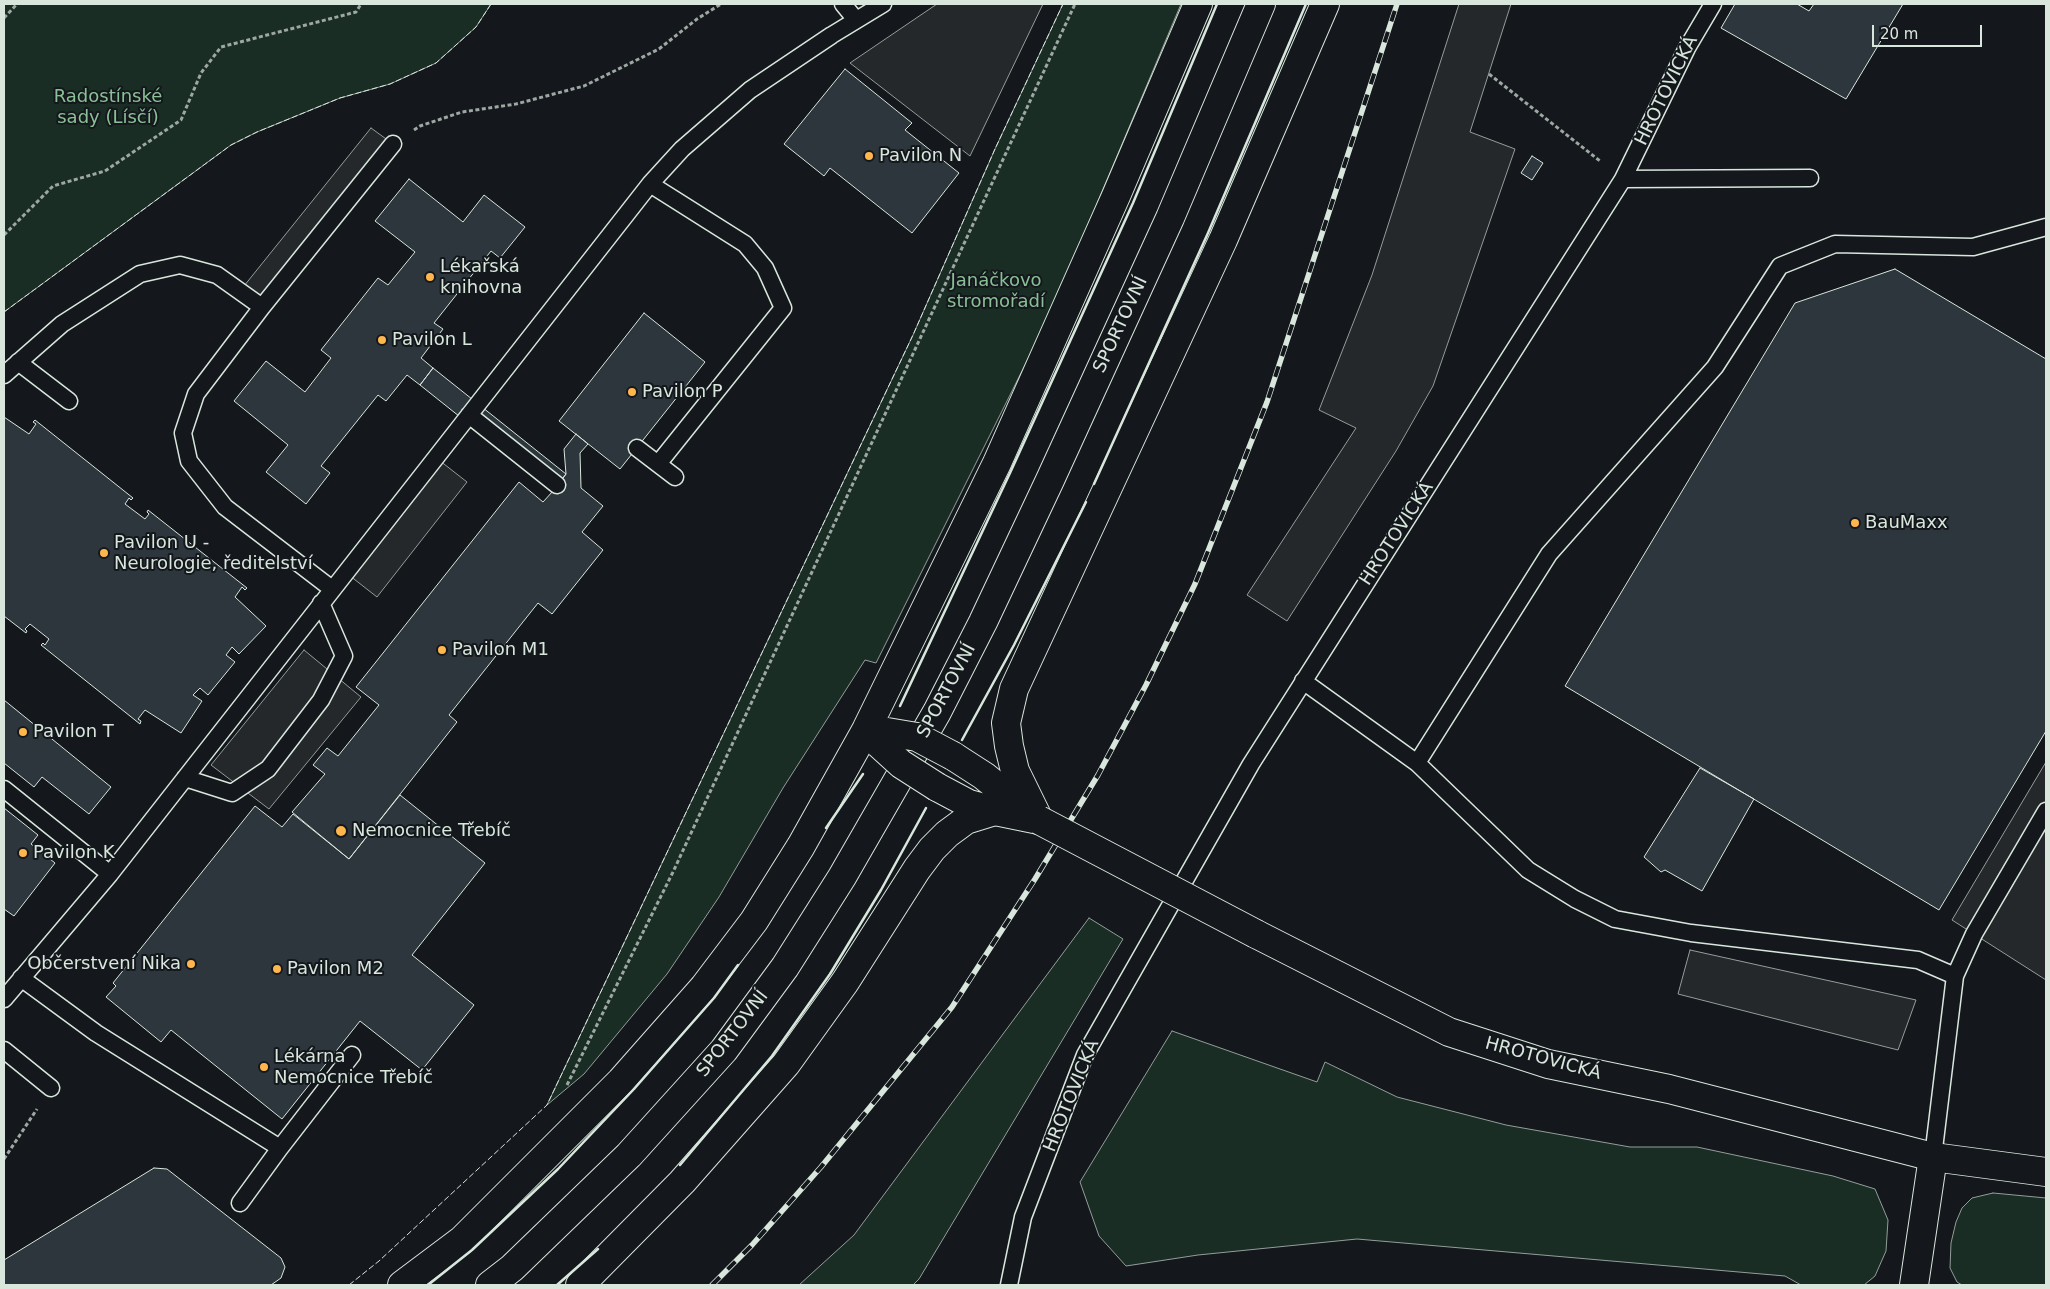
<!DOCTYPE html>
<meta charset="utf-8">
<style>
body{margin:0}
#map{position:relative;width:2050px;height:1289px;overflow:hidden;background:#14181c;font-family:"DejaVu Sans",sans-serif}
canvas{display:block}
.frame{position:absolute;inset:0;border:5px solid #d8e6dc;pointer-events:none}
.scale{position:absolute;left:1872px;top:25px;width:110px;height:22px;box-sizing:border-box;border:2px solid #d8e6dc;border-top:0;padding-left:6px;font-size:15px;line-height:18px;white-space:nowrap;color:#d8e6dc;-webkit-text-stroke:4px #14181c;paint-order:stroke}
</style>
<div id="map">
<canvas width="2050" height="1289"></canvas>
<div class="frame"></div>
<div class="scale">20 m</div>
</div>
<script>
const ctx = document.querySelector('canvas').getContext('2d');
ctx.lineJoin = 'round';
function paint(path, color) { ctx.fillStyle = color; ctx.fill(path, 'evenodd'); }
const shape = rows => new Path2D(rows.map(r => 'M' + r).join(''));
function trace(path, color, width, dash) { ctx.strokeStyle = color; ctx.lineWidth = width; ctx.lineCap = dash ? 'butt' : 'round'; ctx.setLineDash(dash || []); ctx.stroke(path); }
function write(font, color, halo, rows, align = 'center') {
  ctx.font = font + ' "DejaVu Sans",sans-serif'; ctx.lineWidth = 4; ctx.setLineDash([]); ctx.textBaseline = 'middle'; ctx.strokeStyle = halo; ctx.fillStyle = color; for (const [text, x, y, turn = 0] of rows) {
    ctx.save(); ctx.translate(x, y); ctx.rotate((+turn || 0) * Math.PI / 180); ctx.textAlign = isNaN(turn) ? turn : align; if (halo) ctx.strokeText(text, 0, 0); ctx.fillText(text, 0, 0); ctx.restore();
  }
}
const green = shape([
 [4,4,491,4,476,27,436,63,390,84,340,98,257,132,231,145,4,312,4,4],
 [1063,4,1181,4,1050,315,876,663,865,660,783,788,719,897,667,974,584,1074,547,1105,913,335,995,149,1063,4],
 [1089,918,1123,939,919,1279,913,1285,799,1285,854,1235,1089,918],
 [1172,1031,1317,1082,1325,1062,1397,1097,1506,1125,1630,1147,1697,1147,1833,1176,1875,1189,1888,1220,1886,1251,1875,1276,1864,1285,1801,1285,1785,1276,1357,1239,1198,1255,1126,1266,1099,1236,1080,1182,1172,1031],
 [1993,1193,2046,1198,2046,1285,1962,1285,1957,1282,1950,1268,1951,1243,1956,1222,1962,1208,1972,1198,1993,1193]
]);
paint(green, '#1a2d24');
trace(green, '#939e99', 1);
const parking = shape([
 [937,4,1043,4,970,156,850,63,937,4],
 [1459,4,1511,4,1470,132,1515,149,1433,386,1396,451,1287,621,1247,595,1356,428,1319,410,1372,275,1459,4],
 [371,128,393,144,262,307,240,291,371,128],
 [435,457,467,482,377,597,345,572,435,457],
 [304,650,361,697,269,809,211,765,304,650],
 [2046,762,2046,980,1952,920,2046,762],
 [1690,950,1916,1000,1898,1050,1678,994,1690,950]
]);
paint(parking, '#24282b');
trace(parking, '#939e99', 1);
const building = shape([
 [1735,4,1797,4,1809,11,1814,4,1903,4,1846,99,1721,28,1735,4],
 [845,69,912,123,905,130,959,173,912,233,830,168,824,176,784,144,845,69],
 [1532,156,1543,163,1532,180,1521,173,1532,156],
 [409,179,463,222,484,195,525,227,500,258,491,251,434,323,443,329,421,358,433,368,420,385,407,375,386,401,378,395,321,466,330,473,306,504,266,472,288,445,234,401,266,361,305,392,331,358,321,350,378,278,388,285,415,252,375,221,409,179],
 [1895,269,2046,359,2046,731,1939,910,1565,686,1795,303,1895,269],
 [644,313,705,362,620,469,559,421,644,313],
 [433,368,566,474,553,491,420,385,433,368],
 [4,417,29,434,36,424,33,422,35,420,133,498,131,500,129,498,125,504,145,519,149,514,147,512,148,510,247,588,245,590,242,587,235,597,266,626,239,654,232,647,226,655,235,662,208,695,200,688,193,695,202,701,181,733,145,710,138,719,141,721,140,724,41,645,43,643,45,645,49,639,30,624,25,629,27,631,26,633,4,616,4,417],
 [576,434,588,444,580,453,581,488,603,506,582,532,603,550,552,614,538,603,449,715,457,722,349,859,292,812,325,774,313,765,327,748,338,756,379,705,356,687,519,482,543,502,553,491,566,474,564,449,576,434],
 [4,700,111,787,89,814,42,777,34,787,4,763,4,700],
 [1700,768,1754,799,1702,891,1665,870,1661,872,1644,857,1700,768],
 [400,795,485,863,412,955,474,1005,422,1070,360,1021,282,1119,171,1030,161,1042,106,997,116,986,113,983,255,806,282,827,293,814,349,859,400,795],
 [4,808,38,835,31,844,55,863,14,916,4,909,4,808],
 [154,1168,167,1169,281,1258,285,1267,281,1278,271,1285,4,1285,4,1260,154,1168]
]);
paint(building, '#2c363c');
trace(building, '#d8e6dc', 1);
const service = shape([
 [843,4,856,20],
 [1623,179,1687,48,1713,4],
 [650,184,682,149,750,90,832,35,883,4],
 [262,307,393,144],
 [18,362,69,401],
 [4,375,62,324,140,274,180,265,217,275,262,307,196,394,183,433,189,461,225,507,332,589],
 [469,415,557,485],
 [637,448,675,477],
 [1303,681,1417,763],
 [185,778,232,793,268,769,321,700,344,656,321,603],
 [4,789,110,874],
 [1955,976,1918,960,1691,933,1615,919,1575,899,1528,870,1417,763,1549,554,1715,367,1780,266,1835,244,1973,247,2046,227],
 [21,978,96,1033,280,1148,352,1055],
 [4,999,110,874,650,184,745,244,765,268,783,308,658,464],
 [4,1050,51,1088],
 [1933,1157,1955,976,1974,934,2046,811],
 [240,1203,280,1148],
 [1009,1285,1023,1217,1085,1055,1251,764,1623,179,1810,178]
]);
const minor = shape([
 [1914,1285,1933,1157]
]);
const secondary = shape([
 [953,756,984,776,1036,818],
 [937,787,969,804,995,811,1039,820],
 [1256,934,1449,1032,1548,1064,1669,1089,1933,1157,2046,1172]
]);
const primary = shape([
 [1039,820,1015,771,1009,746,1006,723,1014,689,1223,240,1325,4],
 [402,1285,462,1240,621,1081,704,987,754,921,801,846,866,730,997,463,1116,196,1198,4],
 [490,1285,512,1268,629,1155,724,1050,785,967,842,877,937,712,983,622,1050,480,1170,218,1261,4],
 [580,1285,682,1182,786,1064,845,982,917,869,932,849,947,834,966,820,995,811]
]);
trace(service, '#d8e6dc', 19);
trace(minor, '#d8e6dc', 30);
trace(secondary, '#d8e6dc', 30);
trace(primary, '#d8e6dc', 30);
trace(shape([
 [4,18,17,4],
 [1489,74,1600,161],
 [414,130,420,126,462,112,516,104,584,86,659,49,697,19,721,4],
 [4,235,53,186,105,171,181,120,201,73,221,47,356,12,361,4],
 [567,1085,673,872,1075,4],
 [4,1159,37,1109]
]), '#9da8a2', 3, [4, 2.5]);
trace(service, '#14181c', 16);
trace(minor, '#14181c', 28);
trace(secondary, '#14181c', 28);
trace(primary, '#14181c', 28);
const rail = shape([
 [712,1285,752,1245,821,1167,952,1007,1035,879,1098,775,1146,685,1195,584,1267,402,1397,4]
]);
trace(rail, '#d8e6dc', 5.5);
trace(rail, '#14181c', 4, [11]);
const secondaryBridge = shape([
 [887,732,917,737,953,756],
 [879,744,901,764,937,787],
 [1039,820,1256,934]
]);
trace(secondaryBridge, '#d8e6dc', 30, []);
trace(secondaryBridge, '#14181c', 28);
trace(shape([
 [4,312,231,145,257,132,340,98,390,84,436,63,476,27,491,4],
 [349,1285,379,1261,547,1105,913,335,995,149,1063,4]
]), '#d8e6dc', 1, [6, 2.5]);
trace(shape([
 [1094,484,1208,233,1306,4],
 [900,706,1010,473,1133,203,1217,4],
 [962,740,1014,645,1086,502],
 [826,828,863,774],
 [680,1165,772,1056,830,974,881,890,926,808],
 [428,1285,472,1250,558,1169,634,1089,714,998,738,965],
 [557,1285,598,1249]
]), '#d8e6dc', 2.5);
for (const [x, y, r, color] of [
 [869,156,5,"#ffb74d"],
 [430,277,5,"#ffb74d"],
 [382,340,5,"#ffb74d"],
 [632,392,5,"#ffb74d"],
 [1855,523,5,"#ffb74d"],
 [104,553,5,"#ffb74d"],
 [442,650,5,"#ffb74d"],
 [23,732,5,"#ffb74d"],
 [341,831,6,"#ffb74d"],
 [23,853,5,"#ffb74d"],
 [191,964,5,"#ffb74d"],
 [277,969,5,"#ffb74d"],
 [264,1067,5,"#ffb74d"]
]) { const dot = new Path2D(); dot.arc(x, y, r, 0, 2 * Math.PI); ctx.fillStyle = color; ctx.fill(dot); trace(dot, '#14181c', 2); }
write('18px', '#d8e6dc', '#14181c', [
 ["HROTOVICKÁ",1667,91,-64],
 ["SPORTOVNÍ",1121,325,-65],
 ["HROTOVICKÁ",1397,534,-57],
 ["SPORTOVNÍ",947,691,-62],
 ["SPORTOVNÍ",733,1034,-52],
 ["HROTOVICKÁ",1543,1059,15],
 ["HROTOVICKÁ",1072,1096,-68]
]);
write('18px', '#8ac095', '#14181c', [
 ["Radostínské",108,97],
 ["sady (Lísčí)",108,118],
 ["Janáčkovo",996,281],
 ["stromořadí",996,302]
]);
write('18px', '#d8e6dc', '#14181c', [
 ["Pavilon N",879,156],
 ["Lékařská",440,267],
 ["knihovna",440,288],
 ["Pavilon L",392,340],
 ["Pavilon P",642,392],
 ["BauMaxx",1865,523],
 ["Pavilon U -",114,543],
 ["Neurologie, ředitelství",114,564],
 ["Pavilon M1",452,650],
 ["Pavilon T",33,732],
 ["Nemocnice Třebíč",352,831],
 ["Pavilon K",33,853],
 ["Občerstvení Nika",181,964,"right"],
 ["Pavilon M2",287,969],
 ["Lékárna",274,1057],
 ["Nemocnice Třebíč",274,1078]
], 'left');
</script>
